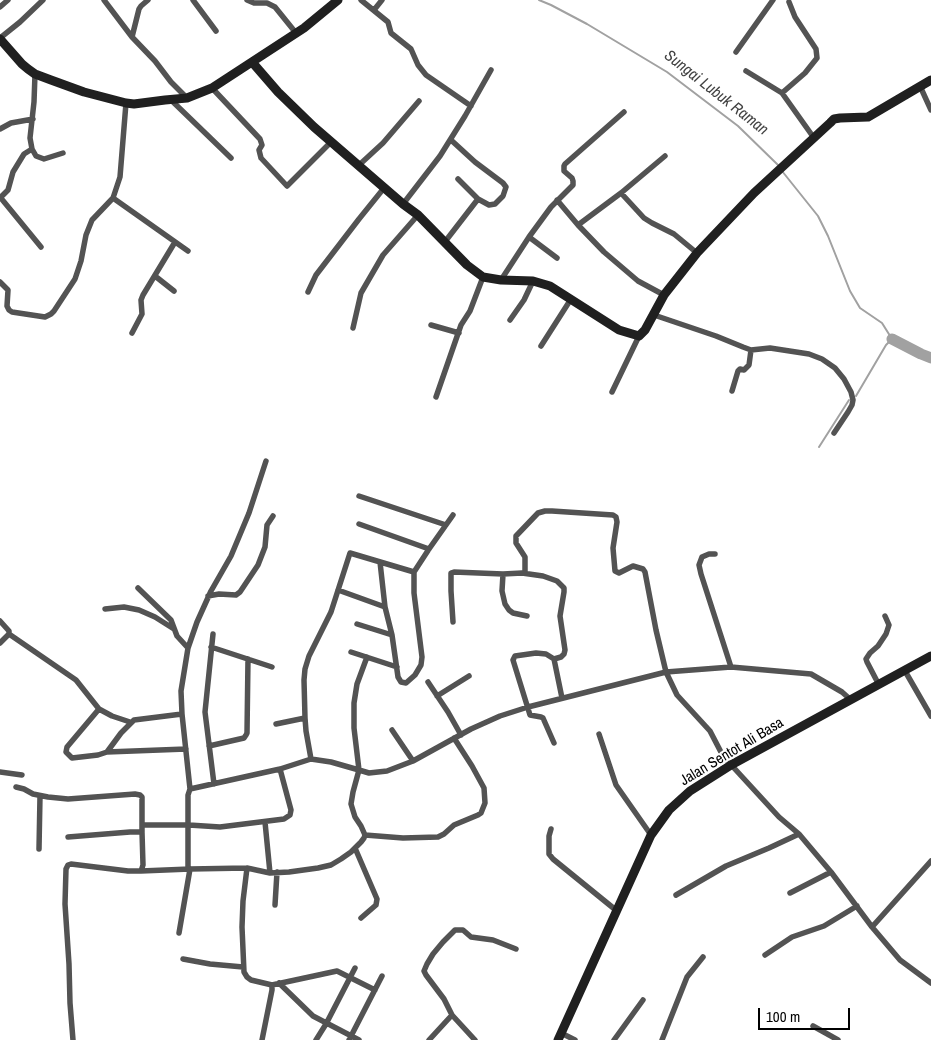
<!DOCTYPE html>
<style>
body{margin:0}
#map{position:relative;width:931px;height:1040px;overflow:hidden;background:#fff;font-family:"Archivo Narrow",sans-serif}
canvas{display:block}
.scale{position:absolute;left:758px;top:1008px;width:92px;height:22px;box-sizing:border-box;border:2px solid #000;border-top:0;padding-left:6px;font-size:15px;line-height:18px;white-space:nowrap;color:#000;-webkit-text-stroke:4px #fff;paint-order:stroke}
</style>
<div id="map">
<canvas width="931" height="1040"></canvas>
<div class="scale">100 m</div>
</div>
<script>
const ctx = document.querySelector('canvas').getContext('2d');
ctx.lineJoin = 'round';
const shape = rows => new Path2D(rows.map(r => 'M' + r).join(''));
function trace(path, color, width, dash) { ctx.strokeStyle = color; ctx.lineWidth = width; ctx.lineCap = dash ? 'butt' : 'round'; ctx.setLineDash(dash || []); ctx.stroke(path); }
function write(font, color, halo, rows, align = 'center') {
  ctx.font = font + ' "Archivo Narrow",sans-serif'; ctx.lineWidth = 4; ctx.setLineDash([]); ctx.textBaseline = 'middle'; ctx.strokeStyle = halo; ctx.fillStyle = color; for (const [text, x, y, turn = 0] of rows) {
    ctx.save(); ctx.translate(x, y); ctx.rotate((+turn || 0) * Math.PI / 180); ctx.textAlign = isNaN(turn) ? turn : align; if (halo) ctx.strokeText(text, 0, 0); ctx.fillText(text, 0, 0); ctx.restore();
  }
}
trace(shape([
 [539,0,551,5,587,24,667,72,738,126,778,165],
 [782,171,818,216,828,236,850,291,860,308,882,323,892,339,886,345,856,396],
 [819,447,849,400]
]), '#a1a1a1', 2);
trace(shape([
 [892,339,921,354,931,358]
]), '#a1a1a1', 11);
trace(shape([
 [104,0,132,37],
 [148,0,141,6,139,9,132,37,155,61,171,82,187,98],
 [193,0,216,31],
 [247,0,254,3,267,3,275,7,296,33],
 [361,0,388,22,391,33,411,49,418,65,426,75,471,106],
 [0,7,8,0],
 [374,10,382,0],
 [0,38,20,22,43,0],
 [736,52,773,0],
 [746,71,782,93,814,138],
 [35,74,34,102,30,138,32,149,36,156,44,159,63,153],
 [920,86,931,110],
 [212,88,260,139,262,145,259,150,261,158,287,186,331,142],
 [782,93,805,73,817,58,816,49,795,17,789,2],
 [170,99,231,158],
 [0,129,11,123,33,119],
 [451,140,475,162,503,183,506,187,503,196,495,204,489,205,478,199,458,179],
 [358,166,383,143,419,101],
 [621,193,644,218,652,223,674,234,697,253],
 [0,197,41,247],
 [0,198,8,190,13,172,24,154,32,149],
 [113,198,188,251],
 [557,200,578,225,604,252,638,281,664,295],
 [403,204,440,156,465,116,491,70],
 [578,225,621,193,665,156],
 [529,237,557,258],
 [444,243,478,199],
 [155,276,174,291],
 [501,280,529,237,551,207,573,185,573,181,572,178,564,171,564,166,565,164,624,112],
 [0,282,8,290,7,306,9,310,12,312,45,317,51,314,54,311,75,279,81,261,86,235,92,220,113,198,120,177,126,103],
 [308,292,316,275,359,219,384,188],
 [654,315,716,336,743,347,751,350,770,348,809,354,822,359,835,368,844,379,851,392,853,400,852,405,848,412,834,433],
 [510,320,524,300,533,281],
 [431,325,459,333],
 [353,328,361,293,383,255,418,215],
 [132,333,142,314,141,300,143,295,175,242],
 [541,346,571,299],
 [732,391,738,371,740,369,744,370,749,365,751,350],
 [612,392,639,336],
 [436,397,461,325,470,311,483,277],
 [359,496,446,525],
 [359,524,429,549],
 [715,554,709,554,702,557,699,565,701,574,731,667],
 [380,562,385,607,392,635,398,677,401,682,406,683,415,675,421,665,422,657,414,593,414,572,429,549,453,515],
 [525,573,525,557,516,543,516,536,538,513,545,511,552,511,613,515,616,517,617,522,613,548,615,571,619,573,633,566,643,569,645,572,656,630,666,672,677,695,710,731,723,756,779,817,799,834,831,872,872,927,900,960,931,983],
 [138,588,171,620,177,636,188,648],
 [338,590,385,607],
 [208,596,219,594,236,595,240,592,258,565,265,547,267,525,273,516],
 [105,609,124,607,139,610,155,617,174,629],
 [527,616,513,613,509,610,505,604,502,591,503,574,522,573,543,576,557,581,564,588,564,592,560,616,565,650,564,654,561,657,554,659,562,698],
 [0,621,9,631,9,634,0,643],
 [453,622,451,591,451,573,454,572,503,574],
 [357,624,392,635],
 [9,634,76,680,99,709,112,716,130,722],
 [213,634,205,712,214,784],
 [211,647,272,667],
 [351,652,397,667],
 [367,657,357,684,354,703,354,728,359,770,353,792,351,804,355,817,361,826,365,835,364,838,361,842,351,852,341,859,331,865,318,868,289,872,270,873,247,868,190,869,188,867,188,795,190,789,280,769,311,759,331,762,359,770,369,773,387,771,413,761,471,729,500,716,528,707,666,672,731,667,811,674,842,692,851,700],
 [554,659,546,654,536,653,515,656,513,660,530,715,541,717,543,718,554,743],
 [905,671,931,716],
 [428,682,448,712,461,735],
 [879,685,867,662,866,659,870,653,878,646,886,634,889,625,885,616],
 [437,696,469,676],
 [99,709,67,747,66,752,72,758,98,755,107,752,121,733,134,720,182,714],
 [276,724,305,718],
 [392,730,413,761],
 [599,734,616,785,651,835],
 [209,746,244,738,246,735,247,733,248,659],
 [107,752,186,749],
 [311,759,306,731,305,718,304,680,305,669,309,656,331,612,350,553,414,572],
 [0,772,22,775],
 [16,787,24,789,33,794,48,797,68,799,135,794,140,795,142,797,142,832,143,865,141,871,128,871,71,864,68,865,66,869,65,904,69,964,70,1003,73,1040],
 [190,789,182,714,181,691,188,648,197,622,211,591,231,556,249,513,266,461],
 [265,822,270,873],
 [142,825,189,825,220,827,284,819,290,815,291,810,280,769],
 [551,829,549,836,549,854,553,859,617,911],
 [365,835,403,838,438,837,444,834,454,825,478,815,481,813,485,803,484,788,472,766,454,738],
 [68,837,130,832,142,832],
 [355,848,377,899,376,905,361,918],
 [39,849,40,796],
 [247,868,243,901,242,927,244,972,247,977,251,980,272,985,272,990,262,1040],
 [141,871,190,869,179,933],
 [790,893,831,872],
 [676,895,726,866,769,848,799,834],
 [275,905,277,872],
 [872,927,931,861],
 [765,955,792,937,824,926,857,906],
 [183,959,210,964,243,967],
 [279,983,313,1016,359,1040],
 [272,985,337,971,375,990],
 [813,1026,838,1040],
 [561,1033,575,1040],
 [316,1040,326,1024,355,968],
 [349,1040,382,976],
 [429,1040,452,1015],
 [475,1040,452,1015,444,999,426,975,424,971,427,964,433,954,443,942,455,930,463,930,471,937,493,940,516,949],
 [614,1040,643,1000],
 [662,1040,687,977,703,957]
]), '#535353', 5.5);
trace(shape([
 [0,39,22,64,28,69,35,74,51,80,84,92,126,103,134,104,165,100,187,98,212,88,304,28,338,0],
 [252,62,278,92,314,127,403,204,418,215,467,265,483,277,501,280,533,281,550,286,619,330,639,336,645,330,664,295,697,253,754,193,830,123,834,119,840,118,868,117,931,80],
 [558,1040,651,835,669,810,690,791,731,765,931,656]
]), '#202020', 9);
write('15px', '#000', '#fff', [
 ["Jalan Sentot Ali Basa",732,752,-31]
]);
write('italic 16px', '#424242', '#fff', [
 ["Sungai Lubuk Raman",716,93,38]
]);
</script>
